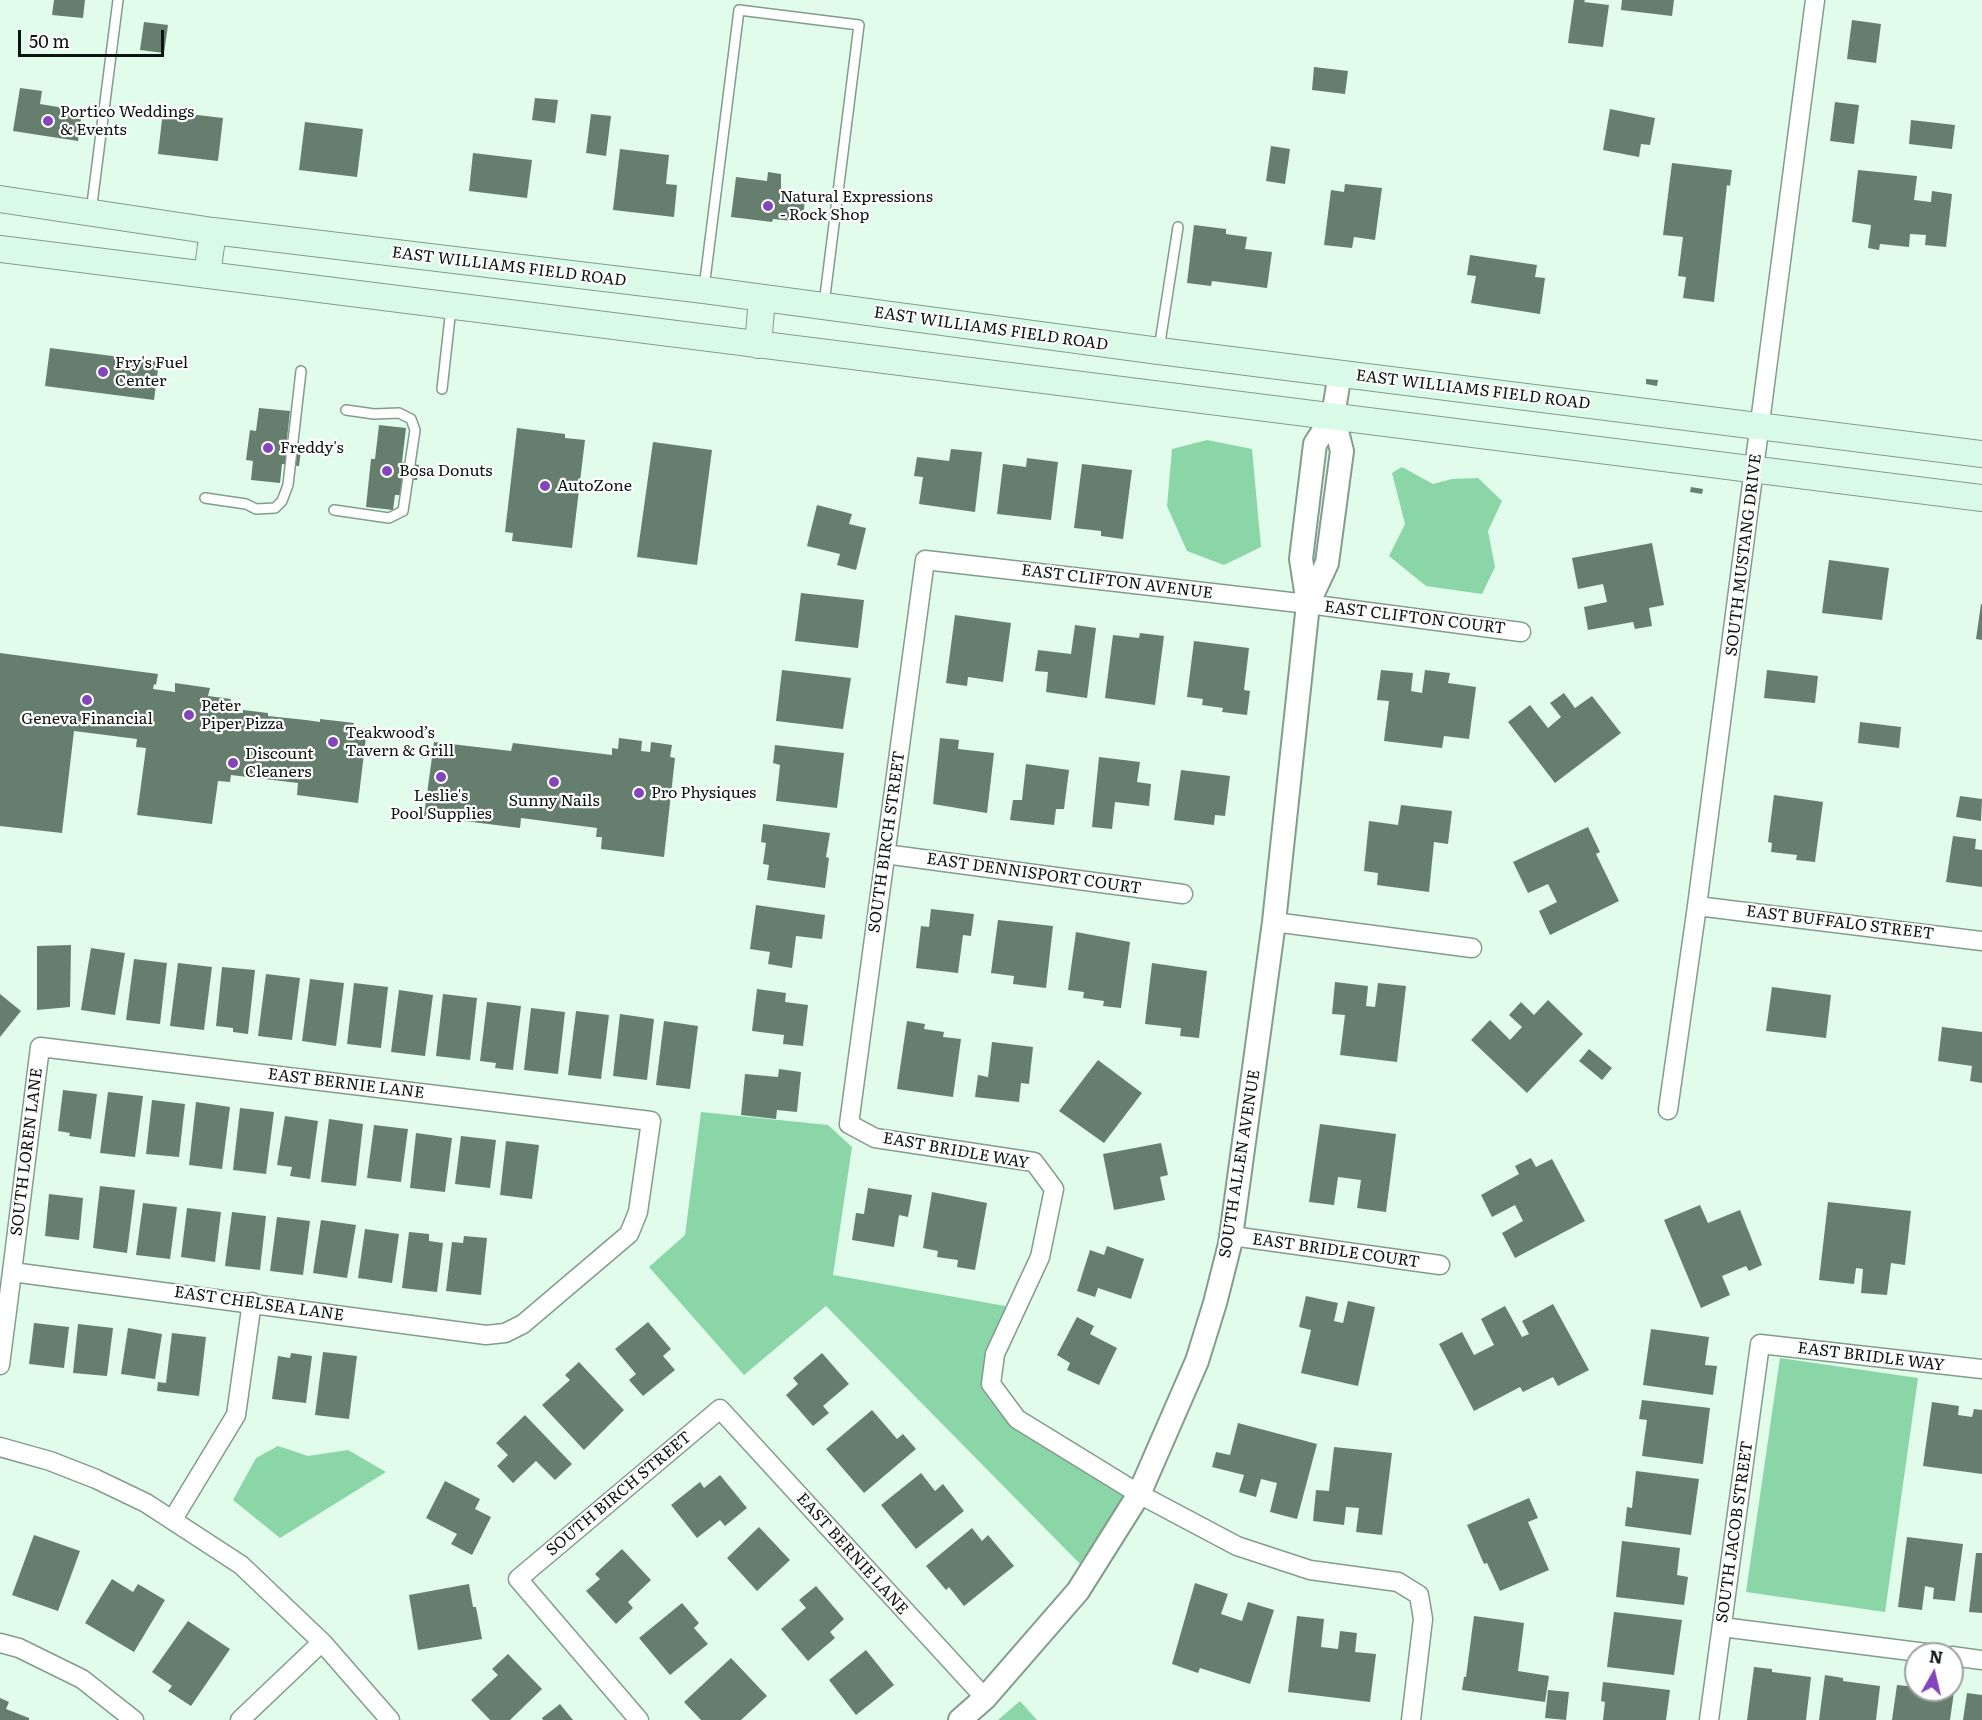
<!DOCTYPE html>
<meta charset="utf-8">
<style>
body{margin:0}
#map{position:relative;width:1982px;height:1720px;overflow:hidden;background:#e1fcea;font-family:Literata,serif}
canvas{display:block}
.north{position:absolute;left:1904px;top:1642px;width:60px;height:60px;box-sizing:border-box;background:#fff;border:2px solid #9ea19f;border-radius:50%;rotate:8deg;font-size:16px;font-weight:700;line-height:24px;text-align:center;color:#0c150f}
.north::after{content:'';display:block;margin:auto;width:21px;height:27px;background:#8545ba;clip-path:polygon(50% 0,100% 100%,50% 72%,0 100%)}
.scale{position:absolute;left:18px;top:30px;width:146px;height:27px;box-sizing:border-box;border:3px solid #0c150f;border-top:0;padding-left:8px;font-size:18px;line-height:21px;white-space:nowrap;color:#0c150f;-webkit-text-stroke:4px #fff;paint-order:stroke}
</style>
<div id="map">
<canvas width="1982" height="1720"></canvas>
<div class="north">N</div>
<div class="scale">50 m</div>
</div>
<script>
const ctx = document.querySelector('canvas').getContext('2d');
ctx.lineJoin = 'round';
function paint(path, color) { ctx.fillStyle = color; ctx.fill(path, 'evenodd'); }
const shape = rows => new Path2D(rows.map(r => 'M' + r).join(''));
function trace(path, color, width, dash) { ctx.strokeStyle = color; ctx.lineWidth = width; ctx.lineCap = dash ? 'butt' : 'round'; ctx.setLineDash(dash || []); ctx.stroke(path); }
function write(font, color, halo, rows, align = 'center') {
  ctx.font = font + ' Literata,serif'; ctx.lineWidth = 4.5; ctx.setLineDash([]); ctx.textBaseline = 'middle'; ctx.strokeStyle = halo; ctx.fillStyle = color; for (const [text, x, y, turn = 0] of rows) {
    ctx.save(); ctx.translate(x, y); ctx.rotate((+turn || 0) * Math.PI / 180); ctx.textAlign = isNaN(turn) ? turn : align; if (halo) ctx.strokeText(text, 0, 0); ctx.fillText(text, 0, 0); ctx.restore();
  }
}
paint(shape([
 [1207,440,1252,449,1261,547,1224,565,1187,551,1167,506,1172,449],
 [1402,467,1433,484,1452,479,1478,478,1502,501,1488,531,1495,567,1482,594,1426,586,1389,556,1405,524,1392,473],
 [701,1112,828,1125,852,1147,833,1275,1016,1308,991,1384,1017,1419,1139,1494,1089,1573,826,1306,744,1375,649,1267,685,1235],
 [1780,1358,1918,1378,1885,1612,1746,1592],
 [278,1446,308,1456,348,1450,386,1472,280,1538,233,1500,256,1458],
 [1020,1701,1037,1720,998,1720]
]), '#8ad6a7');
paint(shape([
 [54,0,85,0,83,18,52,15],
 [1574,0,1585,0,1584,2,1609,5,1603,47,1568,43],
 [1622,0,1674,0,1672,16,1621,10],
 [1852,20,1881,24,1876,63,1847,59],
 [144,22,168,25,164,53,140,50],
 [1314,67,1348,71,1345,94,1312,90],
 [20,88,42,91,40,104,82,111,78,141,13,131],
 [535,98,558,100,555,123,532,120],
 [1835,102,1859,105,1854,144,1830,141],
 [1610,109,1655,118,1650,145,1641,144,1639,157,1603,150],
 [163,111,223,118,218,161,158,154],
 [591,114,611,116,606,156,586,153],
 [1911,120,1955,125,1952,149,1909,144],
 [305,122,363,129,357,177,299,170],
 [1271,146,1290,149,1285,184,1266,181],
 [620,149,669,155,666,184,677,185,674,217,613,210],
 [473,153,532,160,527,198,469,191],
 [1672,163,1732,170,1730,186,1727,185,1714,302,1683,298,1686,277,1678,276,1683,237,1663,235],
 [1858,170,1917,176,1914,200,1931,202,1932,191,1952,194,1946,247,1925,245,1926,235,1910,234,1909,247,1880,244,1879,250,1868,248,1871,225,1852,222],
 [768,172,781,174,781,191,806,194,802,222,773,219,772,222,731,217,736,177,767,181],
 [1345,184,1382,188,1375,240,1354,237,1352,248,1324,245,1331,190,1344,192],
 [1194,225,1226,229,1226,234,1247,237,1245,249,1272,252,1267,288,1212,281,1211,286,1187,283],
 [1470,255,1537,265,1535,277,1545,278,1540,314,1471,303,1476,276,1467,275],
 [50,348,159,362,154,400,45,386],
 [1646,379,1658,380,1657,386,1646,384],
 [259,408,290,411,286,448,301,450,299,466,282,464,280,483,251,480,253,461,246,460,250,430,256,431],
 [379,425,406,428,402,462,419,465,417,480,402,479,400,495,395,495,393,510,366,507,371,459,375,459],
 [517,428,565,434,565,438,585,440,572,548,512,541,513,533,505,532],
 [653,442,712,450,697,565,637,557],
 [951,449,982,452,975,512,919,504,923,477,914,476,917,457,949,461],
 [1027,458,1058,462,1051,520,997,514,1003,464,1026,467],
 [1082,464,1132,470,1123,539,1101,536,1101,531,1074,528],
 [1691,487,1703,489,1702,494,1690,492],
 [817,505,852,514,849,524,866,528,856,570,837,565,840,554,807,546],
 [1652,543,1664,605,1649,608,1652,626,1635,629,1633,622,1588,630,1584,607,1607,602,1603,584,1578,589,1572,558],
 [1829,560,1889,568,1882,620,1822,613],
 [801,593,864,600,858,648,795,641],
 [1981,604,1982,604,1982,640,1976,639],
 [955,615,1011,623,1003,682,968,677,967,686,946,683],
 [1075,625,1096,628,1087,698,1046,692,1048,672,1035,671,1038,650,1071,654],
 [1140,633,1164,636,1155,705,1105,698,1113,635,1139,638],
 [1194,641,1249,648,1244,690,1250,691,1247,715,1222,712,1223,708,1202,705,1203,699,1187,697],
 [0,653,158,674,156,685,154,684,153,689,175,692,175,683,210,688,208,696,231,699,229,712,243,713,243,710,268,713,268,716,306,720,320,722,320,719,354,723,353,727,367,729,358,803,297,795,298,783,231,775,230,782,218,781,212,824,137,815,146,748,136,747,137,739,74,731,62,833,0,826],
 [782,670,851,678,843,729,776,721],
 [1381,670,1413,673,1411,691,1422,693,1425,670,1450,673,1448,683,1476,687,1469,739,1444,736,1442,748,1384,741,1389,701,1377,700],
 [1767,670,1818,676,1815,703,1764,698],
 [1564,693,1575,708,1592,696,1621,733,1555,783,1508,722,1530,705,1548,728,1561,717,1550,703],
 [1860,722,1901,727,1899,748,1858,743],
 [619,738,642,741,641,751,650,752,651,742,672,745,670,757,675,758,664,857,601,849,602,837,596,837,597,828,521,818,520,828,424,816,434,742,511,751,513,743,612,755,612,748,618,749],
 [940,738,959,740,958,749,994,753,987,813,933,804],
 [775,745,844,753,837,808,776,801,780,765,773,763],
 [1099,757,1140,762,1137,782,1151,784,1149,806,1115,802,1112,829,1092,827],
 [1026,764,1069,770,1064,809,1056,809,1054,825,1010,820,1013,800,1022,800],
 [1181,770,1230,776,1225,816,1215,815,1214,825,1174,820],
 [1774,795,1823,802,1815,862,1796,860,1797,855,1771,852,1772,843,1768,842],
 [1960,796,1982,799,1981,821,1956,817],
 [1401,805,1452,811,1448,844,1434,842,1429,892,1377,885,1378,873,1364,871,1369,821,1398,825],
 [763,824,830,833,826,857,829,858,825,888,767,880,769,865,763,864,766,843,761,842],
 [1588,827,1600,852,1596,854,1619,901,1550,935,1539,911,1557,902,1548,884,1528,893,1513,862],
 [1953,836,1976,839,1975,849,1982,850,1982,887,1946,882],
 [756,905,825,915,822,939,796,936,792,968,768,964,770,952,750,949],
 [931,909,974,914,971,936,963,935,958,973,916,968,921,926,929,927],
 [998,920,1053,926,1046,988,1013,984,1014,976,991,973],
 [1076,932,1130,942,1121,1008,1103,1006,1104,1001,1083,998,1084,992,1068,990],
 [71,945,70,1007,37,1010,37,946],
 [91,948,125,953,115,1015,81,1010],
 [134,959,167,963,160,1024,126,1020],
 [178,963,212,967,204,1030,170,1026],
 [1152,963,1207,971,1199,1038,1180,1036,1181,1028,1145,1024],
 [222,967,255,970,248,1034,233,1032,233,1028,216,1026],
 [266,974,300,978,292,1040,258,1036],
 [310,979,344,983,336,1046,302,1041],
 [1335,982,1368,986,1366,1006,1375,1007,1378,983,1406,986,1397,1062,1340,1055,1345,1015,1332,1014],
 [354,983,388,987,381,1048,347,1044],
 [1772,987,1831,995,1826,1038,1766,1031],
 [757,989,786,993,785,1002,808,1005,803,1046,783,1044,784,1035,752,1031],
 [399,990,433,995,425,1056,391,1052],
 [0,994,21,1011,0,1037],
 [443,994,477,998,470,1060,436,1056],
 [1548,1000,1583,1034,1527,1093,1471,1040,1490,1020,1510,1040,1522,1027,1509,1015,1521,1002,1534,1015],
 [487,1002,521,1006,513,1070,495,1068,496,1063,480,1061],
 [531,1008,565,1012,558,1074,524,1070],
 [576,1011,609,1015,601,1079,568,1075],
 [620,1014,654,1019,647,1080,613,1076],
 [664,1021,698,1026,690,1089,656,1085],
 [907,1021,925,1024,924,1029,944,1032,943,1037,961,1039,953,1097,897,1089],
 [1942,1027,1982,1032,1982,1083,1970,1081,1972,1066,1938,1061],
 [992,1042,1033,1047,1029,1084,1021,1083,1019,1102,975,1097,978,1075,988,1077],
 [1589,1049,1612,1068,1602,1080,1579,1061],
 [1098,1060,1142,1093,1104,1143,1059,1111],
 [779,1069,801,1072,797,1112,777,1110,776,1119,741,1115,745,1074,778,1077],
 [63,1090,97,1094,91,1139,69,1136,70,1133,58,1131],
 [108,1092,143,1096,135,1157,100,1153],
 [152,1100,185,1104,179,1157,146,1154],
 [196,1102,230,1107,222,1169,189,1165],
 [240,1108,274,1112,266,1174,233,1170],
 [285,1116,318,1121,310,1179,290,1176,292,1167,277,1165],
 [329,1119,363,1124,356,1186,321,1182],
 [1320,1124,1396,1134,1386,1212,1357,1208,1361,1180,1338,1177,1334,1205,1309,1202],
 [374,1125,408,1129,401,1182,367,1178],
 [416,1133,452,1138,445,1192,410,1188],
 [461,1136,496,1140,490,1188,455,1184],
 [506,1141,539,1145,532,1199,500,1195],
 [1161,1143,1168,1175,1160,1177,1165,1200,1114,1210,1103,1154],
 [1531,1158,1536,1167,1552,1159,1585,1221,1515,1258,1502,1233,1523,1221,1515,1205,1492,1217,1481,1195,1519,1174,1515,1166],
 [100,1186,135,1190,127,1253,93,1248],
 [868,1188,912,1195,908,1217,899,1215,894,1247,852,1240,856,1213,864,1214],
 [932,1192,987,1203,975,1270,957,1267,958,1260,937,1257,938,1251,923,1248],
 [49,1194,83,1198,79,1240,45,1236],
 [1828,1202,1911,1211,1905,1265,1891,1263,1887,1295,1861,1293,1863,1269,1856,1268,1854,1284,1819,1280],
 [143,1203,177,1207,170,1259,136,1255],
 [1700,1205,1708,1223,1740,1210,1762,1265,1749,1271,1746,1266,1722,1276,1730,1295,1701,1308,1664,1220],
 [187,1208,221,1212,215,1262,181,1257],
 [232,1212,266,1216,260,1270,225,1266],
 [277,1217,310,1221,303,1275,270,1271],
 [321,1220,356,1225,347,1278,313,1273],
 [365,1229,399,1234,392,1283,358,1278],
 [409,1232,429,1234,429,1241,443,1243,437,1292,402,1288],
 [464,1236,487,1238,481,1295,446,1291,452,1242,463,1243],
 [1107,1246,1144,1259,1131,1299,1098,1288,1095,1297,1077,1291,1090,1250,1104,1255],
 [1306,1296,1338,1303,1334,1321,1343,1323,1348,1301,1375,1307,1358,1386,1301,1373,1311,1330,1299,1327],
 [1553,1304,1589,1370,1558,1386,1553,1377,1523,1392,1520,1387,1474,1411,1439,1344,1462,1332,1474,1355,1494,1345,1481,1319,1505,1306,1522,1337,1529,1334,1522,1321],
 [1077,1317,1094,1326,1090,1334,1117,1348,1099,1385,1067,1370,1070,1363,1057,1355],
 [648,1322,671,1349,663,1356,675,1370,643,1396,629,1380,636,1374,615,1349],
 [34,1323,69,1327,64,1368,29,1364],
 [78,1324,113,1328,107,1376,73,1373],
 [128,1328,162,1334,155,1379,121,1374],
 [1651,1329,1709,1337,1705,1365,1717,1366,1713,1395,1643,1385],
 [172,1333,206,1337,199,1396,157,1391,158,1382,166,1383],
 [323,1352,357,1356,349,1419,315,1415],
 [291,1353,312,1356,306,1403,272,1399,278,1356,290,1358],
 [822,1353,849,1384,823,1406,829,1413,813,1426,786,1395,798,1384,793,1378],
 [579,1362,624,1410,584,1450,542,1405,570,1380,565,1375],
 [1642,1400,1710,1408,1703,1464,1642,1456,1647,1420,1639,1419],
 [1932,1402,1959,1406,1958,1415,1972,1417,1974,1409,1982,1410,1982,1474,1923,1466],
 [872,1410,897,1439,903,1434,916,1449,864,1493,826,1449],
 [525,1415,572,1464,555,1480,536,1461,513,1483,497,1466,508,1455,496,1443],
 [1238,1423,1317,1444,1297,1519,1270,1512,1277,1483,1261,1479,1256,1497,1239,1492,1244,1475,1212,1467,1216,1452,1230,1455],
 [1334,1447,1392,1453,1382,1535,1356,1532,1359,1508,1346,1507,1344,1525,1313,1521,1316,1490,1329,1491],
 [1636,1471,1699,1479,1691,1535,1625,1526,1627,1507,1632,1508],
 [921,1473,935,1491,943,1484,964,1511,916,1549,881,1505],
 [720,1475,747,1508,725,1526,720,1520,697,1538,671,1505,700,1482,704,1488],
 [445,1481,480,1499,475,1509,491,1517,472,1555,451,1544,457,1534,426,1518],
 [1529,1498,1538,1518,1528,1522,1549,1570,1500,1591,1487,1563,1484,1564,1467,1525],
 [759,1527,790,1560,757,1591,727,1558],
 [972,1528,982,1541,988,1535,1014,1566,964,1606,949,1587,946,1590,926,1566],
 [34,1535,80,1551,58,1611,12,1595],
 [1907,1537,1963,1544,1955,1601,1933,1599,1934,1588,1925,1586,1922,1610,1898,1607],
 [1622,1541,1680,1548,1677,1575,1688,1577,1684,1605,1616,1597],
 [622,1549,651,1580,628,1602,633,1608,616,1624,586,1591,600,1579,595,1574],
 [1976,1553,1982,1553,1982,1613,1969,1612],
 [112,1579,133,1592,138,1584,165,1600,134,1652,85,1623],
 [1195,1583,1228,1594,1221,1614,1242,1621,1248,1602,1274,1610,1250,1684,1200,1668,1198,1673,1172,1664],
 [469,1584,473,1607,476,1607,482,1639,418,1650,409,1595],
 [816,1586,844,1619,830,1632,835,1638,808,1661,781,1629,806,1608,799,1600],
 [682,1603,699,1623,694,1628,708,1644,670,1675,639,1638],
 [1614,1612,1682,1620,1674,1675,1607,1667],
 [1297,1616,1324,1619,1321,1647,1338,1649,1340,1631,1357,1633,1355,1652,1376,1654,1370,1702,1288,1692],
 [1474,1616,1524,1623,1518,1671,1549,1676,1545,1702,1462,1690,1464,1677,1466,1677],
 [188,1621,230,1649,191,1706,168,1691,172,1686,152,1672],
 [866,1650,894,1685,856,1715,829,1680],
 [508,1654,542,1689,510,1720,490,1720,471,1700,498,1675,492,1669],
 [731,1658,767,1696,741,1720,701,1720,684,1702],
 [1754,1667,1772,1669,1772,1672,1811,1677,1806,1720,1747,1720],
 [1825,1675,1843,1678,1843,1681,1880,1686,1876,1720,1819,1720],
 [1603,1682,1670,1690,1666,1720,1603,1720,1605,1702,1601,1701],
 [1897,1685,1916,1687,1916,1690,1954,1692,1950,1720,1892,1720],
 [1548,1690,1569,1692,1566,1720,1545,1718],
 [1967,1693,1982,1695,1982,1720,1963,1720],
 [0,1698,9,1702,6,1709,29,1718,29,1720,0,1720],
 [560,1704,573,1720,543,1720,542,1718]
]), '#667e6e');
const service = shape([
 [91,212,118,0],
 [704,288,739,10,859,25,824,304],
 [1159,349,1178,227],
 [442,389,451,308],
 [205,498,246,504,256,509,275,508,282,501,288,485,301,371],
 [334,510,389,518,403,511,415,430,411,419,399,413,374,414,346,410]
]);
const minor = shape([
 [885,854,1183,894],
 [1697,906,1982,941],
 [1274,922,1472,948],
 [1668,1110,1697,906,1815,0],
 [1232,1236,1440,1265],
 [0,1365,12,1272,40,1047,651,1121,638,1212,629,1234,523,1324,505,1333,486,1335,12,1272],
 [0,1447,50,1461,96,1479,146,1503,241,1565,322,1642,390,1720],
 [173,1519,236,1415,252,1302],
 [1722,1627,1934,1654],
 [0,1643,19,1648,82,1679,134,1720],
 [1952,1656,1982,1660],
 [240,1720,322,1642],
 [639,1720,518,1579,720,1409,985,1698],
 [1411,1720,1423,1619,1419,1595,1398,1582,1310,1570,1237,1546,1139,1494,1017,1419,991,1384,995,1354,1040,1257,1054,1189,1034,1162,875,1138,849,1124,925,560,1308,604,1521,632],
 [1709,1720,1760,1344,1982,1369]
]);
const tertiary = shape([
 [1308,604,1327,563,1342,451,1333,416,1340,373],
 [960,1720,985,1698,1078,1591,1139,1494,1197,1361,1215,1303,1230,1244,1274,922,1308,604,1301,559,1315,444,1333,416]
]);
const secondary = shape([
 [0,199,213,231,704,290,1159,351,1982,454],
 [0,249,1982,498],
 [207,275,213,231],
 [758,345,762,298]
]);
trace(service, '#839c8b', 12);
trace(minor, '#839c8b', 21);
trace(tertiary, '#839c8b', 26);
trace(secondary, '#839c8b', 28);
trace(service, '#fff', 9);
trace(minor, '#fff', 18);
trace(tertiary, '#fff', 22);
trace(secondary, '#d9fae7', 26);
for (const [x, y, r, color] of [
 [48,121,6,"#8545ba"],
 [768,206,6,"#8545ba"],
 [103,372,6,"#8545ba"],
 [268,448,6,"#8545ba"],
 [387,471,6,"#8545ba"],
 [545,486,6,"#8545ba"],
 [87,700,6,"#8545ba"],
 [189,715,6,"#8545ba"],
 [333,742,6,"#8545ba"],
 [233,763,6,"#8545ba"],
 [441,777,6,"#8545ba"],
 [554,782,6,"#8545ba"],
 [639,793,6,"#8545ba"]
]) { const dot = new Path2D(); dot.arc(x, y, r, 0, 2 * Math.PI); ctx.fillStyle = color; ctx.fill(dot); trace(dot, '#fff', 2); }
write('16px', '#0c150f', '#fff', [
 ["Portico Weddings",60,112],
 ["& Events",60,130],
 ["Natural Expressions",780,197],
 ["- Rock Shop",780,215],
 ["Fry's Fuel",115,363],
 ["Center",115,381],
 ["Freddy's",280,448],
 ["Bosa Donuts",399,471],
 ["AutoZone",557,486],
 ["Peter",201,706],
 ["Piper Pizza",201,724],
 ["Geneva Financial",87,719,"center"],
 ["Teakwood’s",345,733],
 ["Tavern & Grill",345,751],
 ["Discount",245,754],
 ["Cleaners",245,772],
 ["Pro Physiques",651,793],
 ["Leslie's",441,796,"center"],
 ["Pool Supplies",441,814,"center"],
 ["Sunny Nails",554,801,"center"]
], 'left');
write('16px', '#0c150f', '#fff', [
 ["EAST WILLIAMS FIELD ROAD",509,267,7],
 ["EAST WILLIAMS FIELD ROAD",991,329,8],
 ["EAST WILLIAMS FIELD ROAD",1473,390,7],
 ["SOUTH MUSTANG DRIVE",1744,555,-83],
 ["EAST CLIFTON AVENUE",1117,582,7],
 ["EAST CLIFTON COURT",1415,618,7],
 ["SOUTH BIRCH STREET",887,842,-82],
 ["EAST DENNISPORT COURT",1034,874,8],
 ["EAST BUFFALO STREET",1840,923,7],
 ["EAST BERNIE LANE",346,1084,7],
 ["EAST BRIDLE WAY",956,1151,10],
 ["SOUTH LOREN LANE",27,1152,-83],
 ["SOUTH ALLEN AVENUE",1240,1164,-81],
 ["EAST BRIDLE COURT",1336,1251,8],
 ["EAST CHELSEA LANE",259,1304,8],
 ["EAST BRIDLE WAY",1871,1357,7],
 ["SOUTH BIRCH STREET",619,1494,-40],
 ["SOUTH JACOB STREET",1735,1532,-82],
 ["EAST BERNIE LANE",852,1554,48]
]);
</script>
